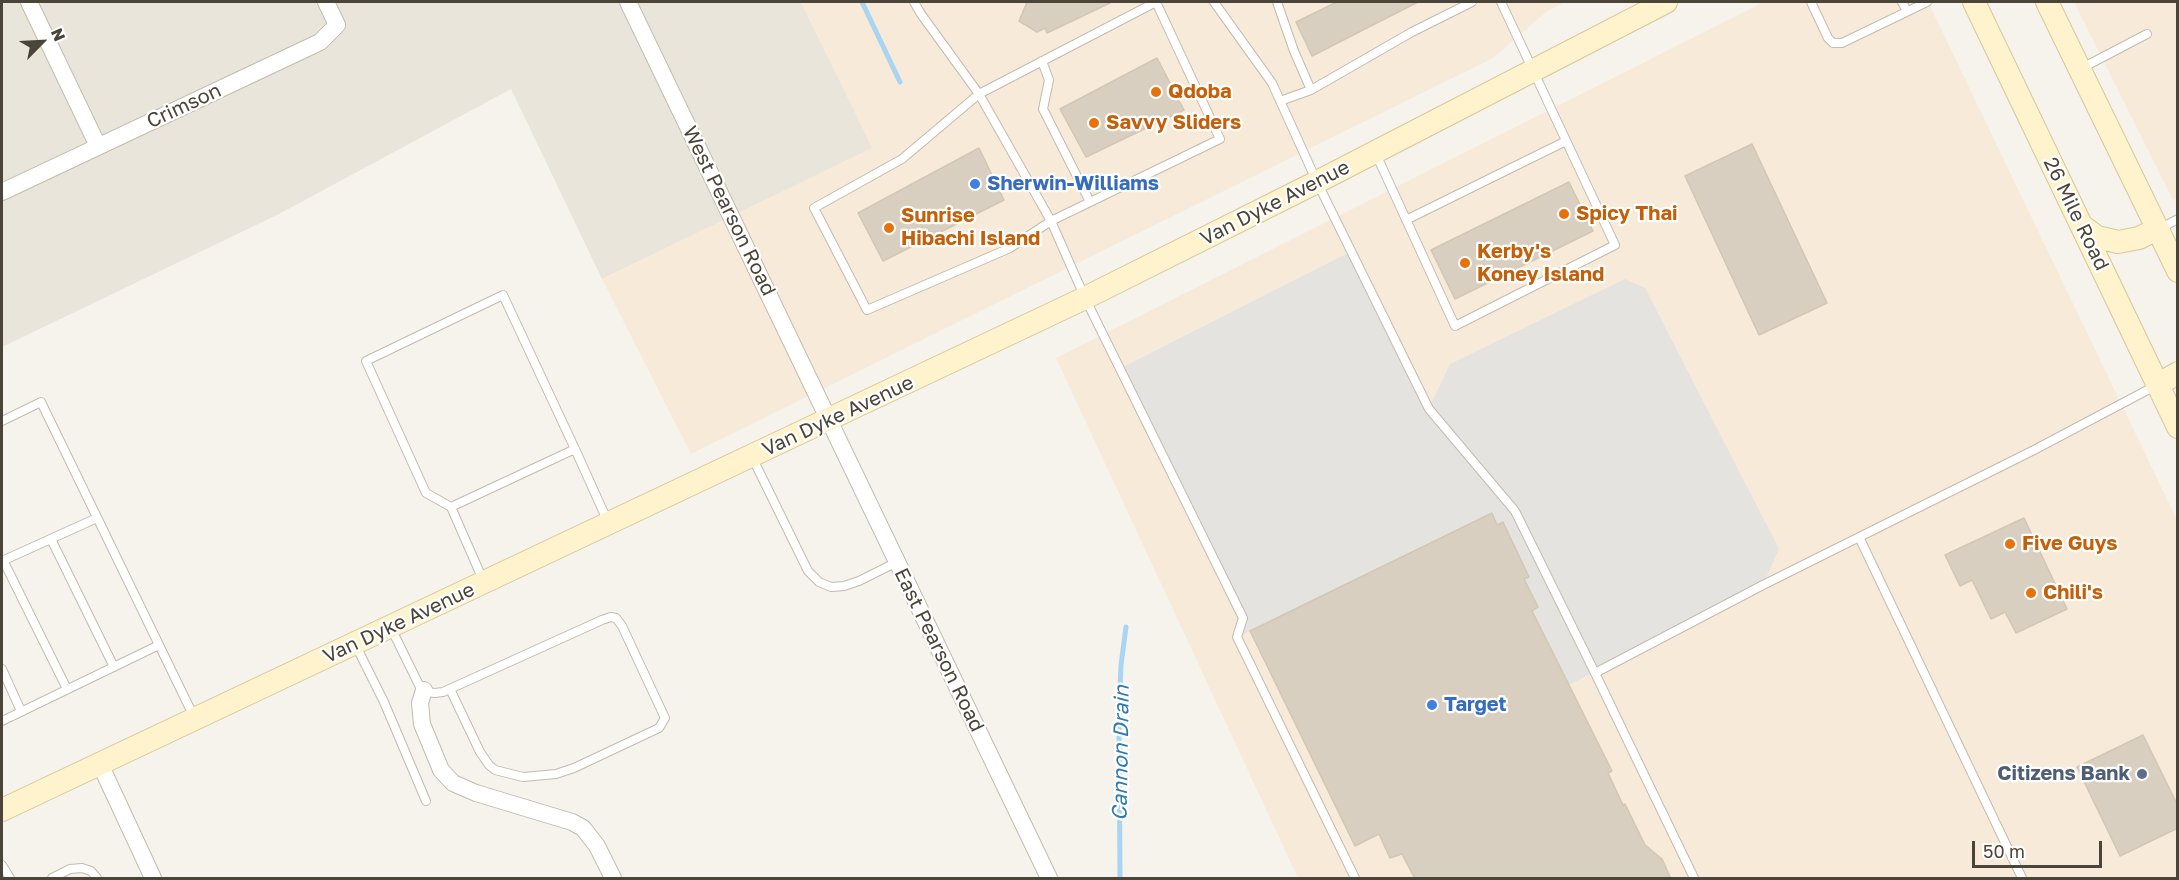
<!DOCTYPE html>
<style>
body{margin:0}
#map{position:relative;width:2179px;height:880px;overflow:hidden;background:#f6f3ec;font-family:"Golos Text",sans-serif}
canvas{display:block}
.frame{position:absolute;inset:0;border:3px solid #4b4439;pointer-events:none}
.north{position:absolute;left:12px;top:12px;width:60px;height:60px;-webkit-text-stroke:4px #fff;paint-order:stroke;rotate:66deg;font-size:16px;font-weight:700;line-height:24px;text-align:center;color:#4b4439}
.north::after{content:'';display:block;margin:auto;width:21px;height:27px;background:#4b4439;clip-path:polygon(50% 0,100% 100%,50% 72%,0 100%)}
.scale{position:absolute;left:1972px;top:841px;width:130px;height:27px;box-sizing:border-box;border:3px solid #4b4439;border-top:0;padding-left:8px;font-size:18px;line-height:21px;white-space:nowrap;color:#4b4439;-webkit-text-stroke:4px #fff;paint-order:stroke}
</style>
<div id="map">
<canvas width="2179" height="880"></canvas>
<div class="frame"></div>
<div class="north">N</div>
<div class="scale">50 m</div>
</div>
<script>
const ctx = document.querySelector('canvas').getContext('2d');
ctx.lineJoin = 'round';
function paint(path, color) { ctx.fillStyle = color; ctx.fill(path, 'evenodd'); }
const shape = rows => new Path2D(rows.map(r => 'M' + r).join(''));
function trace(path, color, width, dash) { ctx.strokeStyle = color; ctx.lineWidth = width; ctx.lineCap = dash ? 'butt' : 'round'; ctx.setLineDash(dash || []); ctx.stroke(path); }
function write(font, color, halo, rows, align = 'center') {
  ctx.font = font + ' "Golos Text",sans-serif'; ctx.lineWidth = 4.5; ctx.setLineDash([]); ctx.textBaseline = 'middle'; ctx.strokeStyle = halo; ctx.fillStyle = color; for (const [text, x, y, turn = 0] of rows) {
    ctx.save(); ctx.translate(x, y); ctx.rotate((+turn || 0) * Math.PI / 180); ctx.textAlign = isNaN(turn) ? turn : align; if (halo) ctx.strokeText(text, 0, 0); ctx.fillText(text, 0, 0); ctx.restore();
  }
}
paint(shape([
 [2,2,801,2,873,148,602,279,511,89,279,214,2,347]
]), '#eae5da');
paint(shape([
 [801,2,1565,2,1546,12,1493,58,691,454,602,279,872,148],
 [1764,2,1928,2,2177,520,2177,878,1298,878,1056,358],
 [2074,2,2177,2,2177,198,2173,200]
]), '#f7ead8');
paint(shape([
 [1350,252,1429,408,1450,364,1625,279,1645,288,1779,549,1763,585,1569,685,1532,611,1524,579,1529,576,1503,523,1497,525,1492,513,1237,637,1243,618,1121,368]
]), '#e5e3e0');
trace(shape([
 [862,2,900,82],
 [1120,878,1119,716,1121,665,1126,627]
]), '#a9d4f2', 5);
const building = shape([
 [1027,2,1112,2,1047,33,1045,28,1037,32,1019,21,1027,2],
 [1337,2,1418,2,1312,56,1296,22,1337,2],
 [1157,58,1184,110,1086,157,1060,109,1157,58],
 [1752,144,1827,303,1759,335,1685,176,1752,144],
 [979,148,1004,200,883,261,858,213,979,148],
 [1569,182,1593,231,1455,299,1431,250,1569,182],
 [1492,513,1497,525,1503,522,1529,577,1524,579,1538,607,1532,611,1612,771,1608,773,1623,805,1625,804,1645,845,1662,859,1671,879,1415,879,1402,854,1390,858,1379,834,1355,846,1250,631,1492,513],
 [2024,518,2067,609,2016,633,2005,612,1991,619,1972,580,1960,586,1945,555,2024,518],
 [2143,735,2178,806,2178,828,2120,856,2077,767,2143,735]
]);
paint(building, '#d8cfc1');
trace(building, '#d3c7b4', 1.5);
const service = shape([
 [914,2,921,14,979,94,902,159,814,208,867,310,1010,248,1051,221,1085,298,1243,618,1237,637,1355,878],
 [1156,2,979,94,1051,221,1220,139,1156,2],
 [1214,2,1272,83,1317,182,1429,409,1515,511,1595,673,1763,585,2034,450,2157,385],
 [1277,2,1294,51,1311,90],
 [1811,2,1828,38,1833,43,1842,43,1927,2],
 [1902,2,1907,11],
 [1042,61,1049,80,1043,109,1090,202],
 [2080,69,2147,34],
 [1280,101,1311,90,1412,32,1472,2],
 [1375,152,1455,326,1615,245,1501,2],
 [1406,220,1566,141],
 [2159,229,2178,219],
 [2,421,41,402,195,719],
 [575,449,608,522],
 [752,457,808,571,819,582,831,587,844,586,859,581,897,562],
 [451,507,426,493,366,361,503,295,575,449,451,507,483,580],
 [1859,537,2022,878],
 [51,539,114,667],
 [3,560,67,689],
 [2,561,97,518],
 [391,628,420,687,427,692,435,693,443,692,602,620,611,617,616,618,622,626,665,718,659,728,574,768,556,774,523,777,495,770,489,765,480,752,450,689],
 [355,644,384,702,426,801],
 [2,669,21,711],
 [1595,673,1694,878],
 [2,721,159,645],
 [2,865,10,878],
 [52,878,70,869,82,868,91,871,97,878]
]);
const minor = shape([
 [29,2,98,146],
 [628,2,1049,878],
 [2,192,320,42,337,25,326,2],
 [424,690,420,703,422,724,441,770,453,783,476,793,572,822,583,828,597,846,613,878],
 [100,764,153,878]
]);
const secondary = shape([
 [1974,2,2178,427],
 [2047,2,2178,271],
 [2081,225,2097,237,2118,242,2139,238,2157,229],
 [2157,385,2178,373],
 [2,810,1085,298,1317,182,1666,2]
]);
trace(service, '#c2bbae', 10);
trace(minor, '#c2bbae', 18);
trace(secondary, '#d6c79b', 24);
trace(service, '#fff', 8);
trace(minor, '#fff', 16);
trace(secondary, '#fff3cd', 22);
for (const [x, y, r, color] of [
 [1156,92,6,"#e8710a"],
 [1094,123,6,"#e8710a"],
 [975,184,6,"#3f7fe0"],
 [1564,214,6,"#e8710a"],
 [889,228,6,"#e8710a"],
 [1465,263,6,"#e8710a"],
 [2010,544,6,"#e8710a"],
 [2031,593,6,"#e8710a"],
 [1432,705,6,"#3f7fe0"],
 [2142,774,6,"#5c6f8a"]
]) { const dot = new Path2D(); dot.arc(x, y, r, 0, 2 * Math.PI); ctx.fillStyle = color; ctx.fill(dot); trace(dot, '#fff', 2); }
write('bold 20px', '#c56008', '#fff', [
 ["Qdoba",1168,92],
 ["Savvy Sliders",1106,123],
 ["Spicy Thai",1576,214],
 ["Sunrise",901,216],
 ["Hibachi Island",901,239],
 ["Kerby's",1477,252],
 ["Koney Island",1477,275],
 ["Five Guys",2022,544],
 ["Chili's",2043,593]
], 'left');
write('20px', '#4b4439', '#fff', [
 ["Crimson",184,106,-25],
 ["Van Dyke Avenue",1275,203,-27],
 ["West Pearson Road",729,211,64],
 ["26 Mile Road",2076,214,64],
 ["Van Dyke Avenue",838,416,-25],
 ["Van Dyke Avenue",399,623,-25],
 ["East Pearson Road",939,650,64]
]);
write('bold 20px', '#366cbe', '#fff', [
 ["Sherwin-Williams",987,184],
 ["Target",1444,705]
], 'left');
write('bold 20px', '#4e5e75', '#fff', [
 ["Citizens Bank",2130,774]
], 'right');
write('italic 21px', '#2e7ab2', '#fff', [
 ["Cannon Drain",1121,753,-89]
]);
</script>
